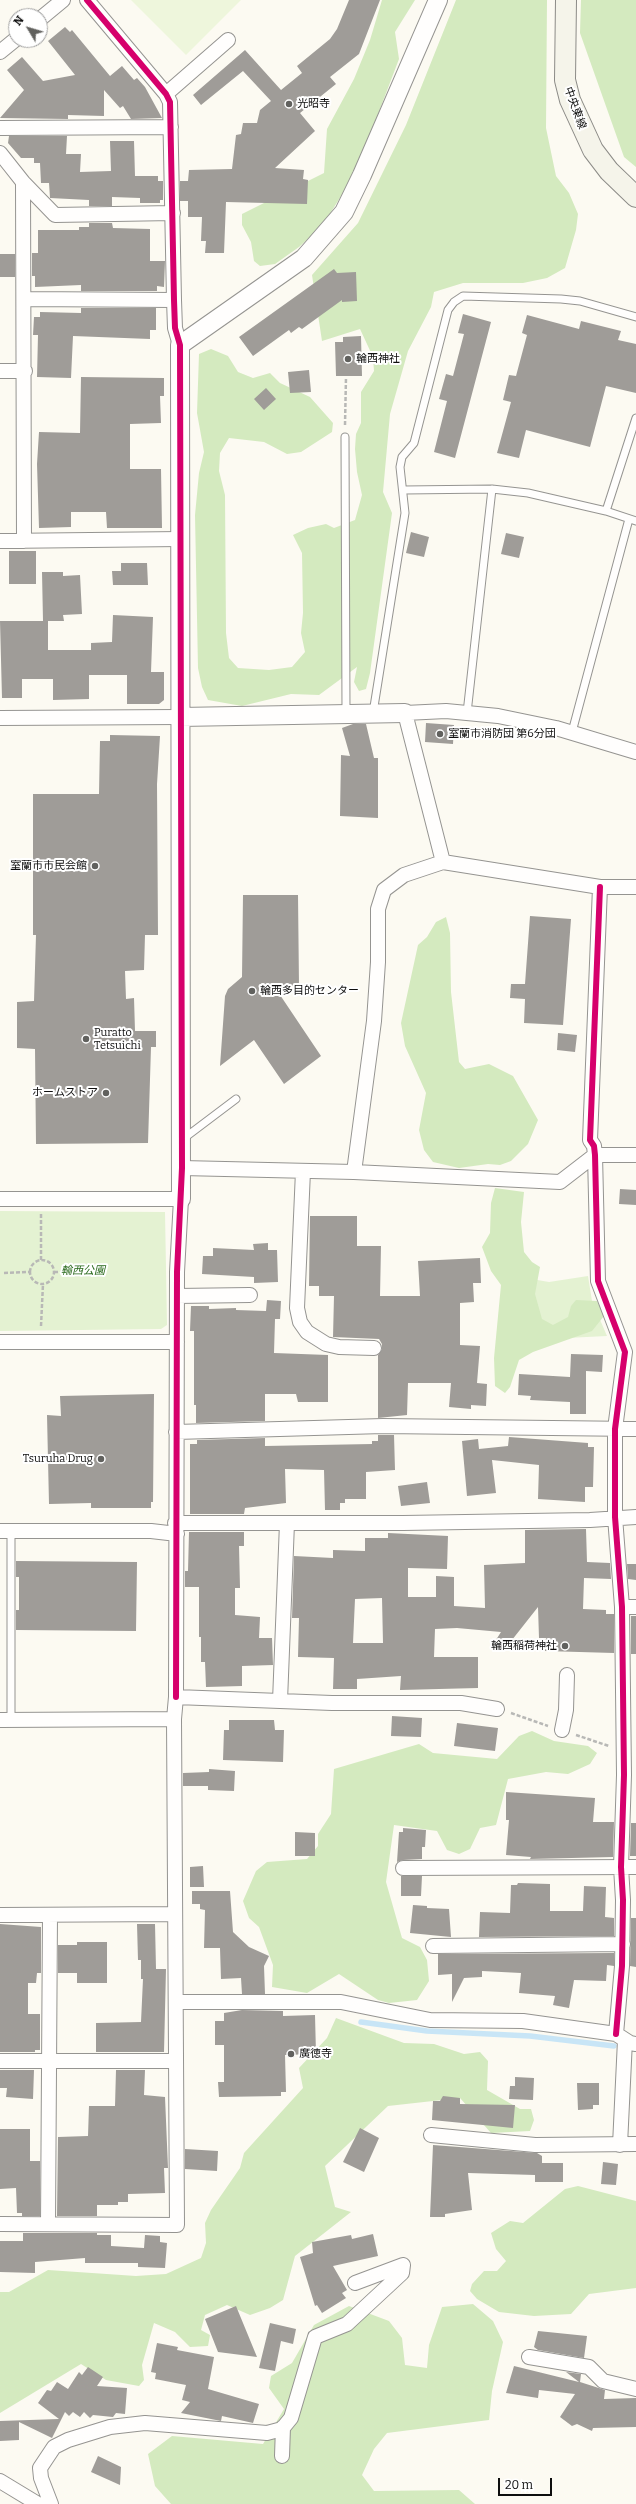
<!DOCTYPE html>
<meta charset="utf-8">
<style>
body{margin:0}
#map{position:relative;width:636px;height:2504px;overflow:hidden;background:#fcfaf2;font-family:Bitter,serif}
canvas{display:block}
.north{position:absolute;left:8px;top:8px;width:40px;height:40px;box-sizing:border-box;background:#fff;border:1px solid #9f9f9f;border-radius:50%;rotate:308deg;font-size:11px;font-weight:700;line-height:16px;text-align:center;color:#0e0e0e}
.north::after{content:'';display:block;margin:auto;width:14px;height:18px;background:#61615e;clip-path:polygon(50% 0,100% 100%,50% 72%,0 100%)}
.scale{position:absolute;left:498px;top:2478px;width:54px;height:18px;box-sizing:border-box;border:2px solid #0e0e0e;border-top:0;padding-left:5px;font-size:12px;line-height:14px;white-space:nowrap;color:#0e0e0e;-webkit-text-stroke:3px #fff;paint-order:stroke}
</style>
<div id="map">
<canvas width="636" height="2504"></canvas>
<div class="north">N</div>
<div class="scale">20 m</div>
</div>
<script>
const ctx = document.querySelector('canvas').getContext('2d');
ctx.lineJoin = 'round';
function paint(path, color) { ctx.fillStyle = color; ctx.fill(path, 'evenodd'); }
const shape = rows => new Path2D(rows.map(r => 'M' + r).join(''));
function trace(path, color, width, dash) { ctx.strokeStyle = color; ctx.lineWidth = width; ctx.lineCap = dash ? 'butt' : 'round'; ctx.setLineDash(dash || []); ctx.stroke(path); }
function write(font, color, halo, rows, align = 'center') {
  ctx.font = font + ' Bitter,"Noto Sans JP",serif'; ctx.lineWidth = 4; ctx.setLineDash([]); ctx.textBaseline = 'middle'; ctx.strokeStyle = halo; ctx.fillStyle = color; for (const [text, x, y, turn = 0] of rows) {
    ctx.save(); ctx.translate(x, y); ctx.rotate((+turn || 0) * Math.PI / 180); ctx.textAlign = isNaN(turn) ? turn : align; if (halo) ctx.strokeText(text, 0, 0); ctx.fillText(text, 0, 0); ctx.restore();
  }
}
paint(shape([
 [0,1211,165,1212,167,1325,161,1329,0,1331],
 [588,1276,592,1301,607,1336,526,1340,520,1277,549,1282]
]), '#e4f2d2');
paint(shape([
 [382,0,415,0,395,32,399,59,356,172,323,225,299,247,275,264,260,266,254,261,251,242,242,225,242,214,324,173,327,129,354,79,370,40],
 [456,0,547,0,546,128,556,176,569,193,578,214,576,230,565,268,547,278,523,283,463,283,434,292,431,307,408,351,390,414,383,492,392,513,370,673,366,689,359,691,354,682,357,667,319,695,291,694,242,706,208,700,202,687,198,668,195,515,199,473,204,452,197,413,199,354,211,349,228,356,238,372,253,378,270,373,280,383,310,397,333,423,332,432,301,452,287,454,264,442,229,438,220,453,219,471,225,495,226,633,229,658,238,668,269,670,292,667,305,652,301,633,303,613,302,553,293,535,308,528,326,524,334,528,355,520,362,495,357,472,355,449,356,434,361,423,361,392,374,371,373,357,360,329,322,341,312,275,358,223,406,125],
 [581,0,636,0,636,167,624,157,580,33],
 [446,917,450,933,451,992,459,1062,465,1069,489,1064,513,1076,538,1120,528,1144,511,1161,500,1165,488,1164,459,1168,433,1162,424,1150,419,1130,426,1093,405,1046,401,1023,418,945,427,937,436,922],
 [495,1188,524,1192,521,1222,524,1252,532,1262,540,1267,535,1294,542,1319,553,1325,568,1317,571,1306,576,1300,597,1301,604,1316,592,1331,533,1352,519,1360,510,1387,505,1393,495,1386,494,1358,501,1285,491,1271,482,1247,490,1233,491,1203],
 [532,1731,554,1741,588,1746,597,1753,590,1764,568,1774,546,1772,508,1779,496,1825,480,1828,470,1849,459,1854,447,1850,437,1831,394,1825,386,1882,402,1938,420,1947,427,1960,429,1981,417,2000,389,2003,378,2000,339,1974,307,1993,272,1987,273,1965,259,1927,249,1918,243,1901,256,1871,267,1862,307,1859,318,1846,318,1834,331,1814,334,1769,419,1744,433,1753,497,1759,519,1736],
 [336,2018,404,2043,434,2044,464,2054,480,2052,488,2061,487,2090,520,2109,531,2109,534,2120,530,2131,491,2133,460,2098,388,2106,325,2166,335,2207,351,2212,295,2256,283,2300,270,2308,250,2315,227,2305,205,2315,201,2330,210,2335,208,2346,190,2347,175,2332,154,2323,142,2365,144,2380,139,2386,106,2380,81,2364,0,2413,0,2292,9,2292,48,2270,136,2276,166,2274,201,2258,206,2243,205,2223,211,2210,240,2168,244,2153,303,2088,299,2068,327,2038],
 [578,2186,636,2201,636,2288,589,2294,571,2314,534,2316,499,2312,477,2299,470,2291,472,2284,484,2271,497,2271,506,2261,496,2249,491,2233,510,2221,523,2223,565,2189],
 [473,2304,493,2321,503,2342,492,2391,489,2420,387,2433,374,2449,362,2475,374,2491,459,2490,475,2504,171,2504,155,2486,148,2454,172,2436,263,2444,284,2409,269,2388,271,2376,292,2363,314,2325,349,2306,389,2321,402,2338,405,2365,427,2368,429,2345,442,2307]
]), '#d4eabf');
paint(shape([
 [131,0,241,0,186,55]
]), '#eef6dc');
trace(shape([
 [361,2022,427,2031,530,2036,614,2046]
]), '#c8e5f6', 5.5);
paint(shape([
 [349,0,380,0,359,54,330,77,336,84,300,113,315,131,275,168,304,170,303,179,308,180,307,204,226,202,224,253,205,253,206,241,201,241,202,217,188,217,188,201,180,201,180,181,188,181,189,170,232,169,236,135,241,134,243,123,257,123,260,110,271,101,243,71,201,105,193,95,245,50,281,90,302,73,297,66,330,39,337,29],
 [65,27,70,32,72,30,110,76,122,66,134,80,137,78,145,87,162,118,131,119,123,106,120,108,104,90,104,116,68,115,68,119,0,118,24,90,7,70,22,57,43,81,75,75,48,41],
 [9,136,67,136,66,154,81,154,80,172,111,171,110,141,134,141,135,176,158,176,158,181,163,181,163,200,160,200,160,203,140,203,140,198,112,197,112,206,89,206,89,200,50,198,49,183,41,183,40,163,34,163,34,158,21,158,8,143],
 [89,223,112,223,113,228,150,229,150,261,165,261,164,287,157,286,157,291,81,291,81,285,35,287,35,276,32,276,32,253,38,253,38,230,79,230,79,227,89,227],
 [0,254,15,254,15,277,0,277],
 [334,269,337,273,356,272,357,301,342,302,342,300,302,329,299,327,291,333,289,330,253,356,239,337],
 [81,308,156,308,156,330,150,330,150,339,73,336,71,378,37,377,38,335,33,335,34,317,40,317,40,312,81,313],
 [463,314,491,322,455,458,434,452,447,401,439,399,446,374,453,376,464,334,458,333],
 [527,315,579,329,581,321,621,331,618,340,636,344,636,393,606,386,590,447,526,430,519,458,497,453,511,402,503,400,509,375,516,376,527,335,522,333],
 [361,336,362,376,336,376,335,342,343,342,343,337],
 [309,370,311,392,290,393,288,372],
 [81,377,164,378,164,396,160,396,161,423,130,424,130,469,161,469,162,528,107,528,106,512,71,512,71,527,39,528,37,464,39,432,80,433],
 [266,388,276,399,264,410,254,399],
 [411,532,429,537,424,557,406,553],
 [506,533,524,537,519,558,501,554],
 [9,551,36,551,36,584,9,584],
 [121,563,147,563,148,585,113,585,112,571,121,571],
 [42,572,63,572,63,576,80,575,82,614,63,615,64,621,43,621],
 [113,615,153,617,151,672,164,672,164,700,159,704,127,704,127,675,89,675,89,699,53,700,53,679,22,679,22,698,2,698,0,621,48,621,48,650,91,650,91,643,112,642],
 [426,723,454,725,453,744,425,742],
 [353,724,366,724,374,758,378,758,378,818,340,816,341,755,350,756,342,728],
 [110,735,160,736,157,784,158,935,145,935,144,970,125,971,126,999,134,998,135,1031,156,1031,156,1047,151,1047,148,1143,36,1144,35,1049,17,1048,17,1002,34,1001,36,935,33,935,33,794,99,794,100,741,110,741],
 [243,895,298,895,299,986,274,986,321,1056,284,1084,254,1040,220,1066,225,996,228,989,242,977],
 [530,916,571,919,563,1025,524,1023,525,999,510,998,511,984,525,984],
 [558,1033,577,1035,575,1052,557,1050],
 [620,1189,636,1190,636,1205,619,1204],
 [310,1216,357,1216,357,1246,381,1246,380,1296,420,1296,418,1261,480,1258,481,1283,473,1283,474,1302,460,1303,460,1345,480,1346,477,1383,487,1384,486,1406,471,1405,471,1409,449,1407,451,1383,408,1383,407,1415,378,1418,378,1355,382,1349,382,1344,379,1339,333,1337,334,1296,319,1296,319,1286,309,1286],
 [268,1243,268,1250,277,1250,278,1282,254,1283,254,1277,202,1274,203,1256,213,1256,213,1248,254,1250,253,1244],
 [267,1300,281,1301,280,1319,275,1319,274,1353,328,1355,328,1402,298,1402,296,1394,265,1394,265,1421,196,1423,196,1405,194,1405,194,1331,190,1331,191,1306,209,1306,209,1309,236,1308,236,1310,266,1311],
 [571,1354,603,1355,602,1372,586,1371,586,1414,570,1414,570,1402,530,1400,531,1396,518,1395,519,1374,570,1377],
 [154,1394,153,1502,151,1502,151,1508,91,1508,91,1503,49,1504,47,1415,61,1416,60,1396],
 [378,1435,394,1435,395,1470,366,1472,366,1499,345,1499,345,1503,340,1503,340,1510,325,1510,324,1470,285,1469,286,1503,245,1508,244,1514,190,1514,190,1444,197,1444,197,1440,265,1438,265,1446,372,1444,372,1441,378,1441],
 [509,1437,588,1443,588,1447,594,1447,593,1487,585,1487,585,1502,538,1499,539,1465,492,1460,496,1493,467,1496,462,1441,478,1439,479,1449,508,1446],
 [427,1482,430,1503,401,1506,398,1486],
 [586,1529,587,1562,610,1563,611,1579,584,1578,583,1609,606,1610,606,1614,614,1614,614,1653,545,1651,546,1638,539,1638,538,1607,508,1645,494,1643,501,1632,457,1628,435,1629,434,1657,478,1657,478,1688,400,1690,401,1676,357,1679,357,1689,333,1689,334,1658,298,1657,299,1618,292,1618,294,1556,333,1558,333,1550,365,1551,365,1538,388,1538,388,1533,448,1536,447,1569,408,1568,408,1597,436,1597,436,1576,454,1577,454,1606,485,1608,484,1565,525,1563,525,1530],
 [382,1598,383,1643,353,1643,355,1599],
 [189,1532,244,1532,244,1546,239,1546,240,1588,235,1588,235,1615,260,1617,259,1638,272,1638,273,1665,242,1666,242,1686,206,1687,205,1662,201,1662,201,1637,199,1637,199,1587,185,1587,185,1571,188,1571],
 [16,1561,137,1562,136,1631,16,1630,16,1610,19,1610,19,1577,16,1577],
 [627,1564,636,1564,636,1580,628,1579],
 [631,1616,636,1616,636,1654,631,1654],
 [392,1716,422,1718,421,1737,391,1736],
 [229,1720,274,1720,275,1730,284,1730,283,1762,223,1760,224,1730,229,1730],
 [457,1723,498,1728,495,1751,454,1746],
 [209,1769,235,1771,234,1791,208,1790,208,1786,183,1786,183,1773,209,1772],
 [506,1792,595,1798,593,1822,614,1822,613,1857,530,1859,531,1857,506,1855,509,1820,506,1820],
 [631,1823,636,1823,636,1856,630,1856],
 [403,1828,426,1830,425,1847,422,1847,422,1859,403,1860,397,1862,399,1832,403,1832],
 [295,1832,315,1833,315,1856,295,1856],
 [203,1866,204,1887,190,1887,190,1867],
 [401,1876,422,1876,421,1896,401,1896],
 [518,1883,550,1884,550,1911,583,1911,584,1886,606,1887,605,1917,614,1918,614,1936,479,1937,480,1912,510,1913,511,1885,517,1885],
 [192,1891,230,1891,233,1932,249,1947,269,1956,264,1966,265,1994,242,1994,241,1978,221,1979,220,1948,204,1948,205,1910,200,1909,200,1904,192,1904],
 [413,1905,427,1906,427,1908,449,1909,451,1937,410,1933],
 [631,1918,636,1918,636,1967,630,1966],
 [0,1924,41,1927,41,1973,37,1973,36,1983,28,1983,28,2014,40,2014,40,2050,35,2050,35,2052,0,2052],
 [137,1924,155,1924,156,1969,166,1969,164,2052,96,2052,96,2023,141,2022,143,1979,141,1979,141,1960,138,1960],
 [77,1942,107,1942,107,1983,77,1983,77,1973,58,1973,58,1945,77,1945],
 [614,1953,614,1966,607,1965,606,1981,574,1980,569,2008,553,2005,555,1996,519,1993,521,1973,482,1971,482,1977,464,1978,452,2002,452,1974,438,1975,438,1954],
 [242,2010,283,2011,283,2016,315,2015,316,2054,285,2055,286,2092,281,2092,281,2096,219,2097,218,2082,224,2082,224,2045,215,2045,215,2021,224,2021,224,2013],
 [0,2070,34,2070,33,2099,6,2097,7,2088,0,2088],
 [116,2070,145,2070,144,2095,165,2097,168,2168,164,2168,165,2193,128,2194,128,2202,118,2202,118,2205,97,2205,97,2216,57,2216,58,2137,88,2136,89,2106,115,2106],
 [515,2077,534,2078,533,2100,509,2099,510,2086,515,2086],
 [577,2083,599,2083,599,2105,593,2105,593,2109,578,2110],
 [443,2096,460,2098,460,2104,515,2105,513,2128,432,2120,433,2101,440,2101],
 [360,2128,379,2138,364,2172,343,2162],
 [0,2129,30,2129,30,2161,40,2161,40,2216,22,2216,22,2213,17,2213,16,2188,0,2189],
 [433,2145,537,2153,542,2156,542,2163,563,2163,563,2182,535,2182,535,2175,468,2173,472,2210,445,2214,445,2217,430,2217],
 [185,2149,218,2151,217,2171,185,2169],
 [603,2162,618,2164,616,2185,601,2184],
 [23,2233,97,2233,97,2235,111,2235,111,2246,144,2248,145,2235,160,2236,160,2242,167,2243,165,2268,138,2267,138,2263,85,2263,85,2258,35,2262,35,2273,0,2272,0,2241,23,2241],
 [373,2234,378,2256,333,2266,347,2290,342,2293,346,2298,322,2313,317,2305,315,2306,300,2257,313,2253,312,2242,351,2235,352,2239],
 [236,2306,257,2357,218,2352,205,2319],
 [270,2323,296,2329,293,2344,281,2341,275,2371,259,2368],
 [538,2331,587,2336,584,2358,538,2350,534,2347],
 [157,2343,178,2347,177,2350,214,2357,208,2389,259,2404,253,2423,222,2416,221,2421,181,2413,190,2402,182,2400,186,2385,155,2379,156,2373,151,2372],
 [514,2366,579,2382,566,2372,581,2374,580,2382,605,2390,604,2399,636,2398,636,2427,593,2428,592,2431,577,2424,572,2426,560,2417,575,2394,539,2390,538,2398,506,2393],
 [88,2367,103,2377,97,2386,127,2388,125,2414,116,2413,113,2417,93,2415,90,2418,84,2412,80,2417,73,2412,69,2416,65,2412,52,2438,19,2422,19,2440,0,2441,0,2421,59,2419,38,2403,47,2390,51,2391,57,2382,68,2389,79,2372,82,2375],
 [98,2456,121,2467,120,2485,91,2472]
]), '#9f9c98');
const service = shape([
 [345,437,346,713],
 [404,490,492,489,528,493,606,511,636,521],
 [606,511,636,418],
 [373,713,405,513,400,467,402,457,414,443,448,310,454,302,463,296,561,299,580,301,636,317],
 [467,713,492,489],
 [572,732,629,519],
 [183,1139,236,1099],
 [11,1720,11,1531]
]);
const minor = shape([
 [87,0,166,94,170,102,174,300,175,328,180,345],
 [40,19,63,0],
 [0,52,16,39],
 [166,94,228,40],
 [0,128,171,127],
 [0,153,23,182,55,215,173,213],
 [23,182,24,541],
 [24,299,174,300],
 [0,371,25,371],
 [0,541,181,539],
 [0,718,180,717],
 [443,862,405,713,446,711,498,716,556,728,636,752],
 [600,887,590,1140,594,1146,595,1155,598,1281,625,1352,615,1429,615,1517,622,1607,624,1775,621,1867,623,1900,622,1966,616,2034],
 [182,1168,354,1172,560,1182,595,1155,636,1155],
 [303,1171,297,1308,300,1322,307,1332,326,1344,339,1347,374,1348],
 [354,1172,374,1021,378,962,378,909,384,890,404,875,443,862,600,887,636,887],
 [0,1199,181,1199,177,1272,176,1697],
 [177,1296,250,1295],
 [0,1342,177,1342],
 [176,1432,383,1426,636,1429],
 [175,1523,403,1523,590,1520,636,1517],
 [0,1531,151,1531,177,1534],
 [622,1607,636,1607],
 [280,1701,287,1523],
 [0,1720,174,1719],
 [562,1730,566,1710,567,1675],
 [403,1868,636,1867],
 [0,1915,175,1914],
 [433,1946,623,1944],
 [176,2002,341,2002,430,2020,523,2021,616,2034,630,2043,636,2044],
 [0,2061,176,2061],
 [431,2135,535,2145,636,2144],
 [620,2145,625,2040],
 [0,2224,177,2225,174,1719,176,1697,332,1703,461,1703,497,1709],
 [48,2224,50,1915],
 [529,2357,589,2367,603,2381,636,2389],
 [282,2456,283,2427],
 [0,2481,38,2504],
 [51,2504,41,2478,40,2468,54,2447,68,2440,110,2427,145,2423,267,2433,282,2429,291,2418,315,2337,347,2324,402,2273,403,2265,355,2283]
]);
const tertiary = shape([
 [180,717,405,713],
 [181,1199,180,345,304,258,344,212,362,175,438,0]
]);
const secondary = shape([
 [566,0,565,80,570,100,593,150,609,171,636,197]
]);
trace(service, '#959491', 9);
trace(minor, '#959491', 16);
trace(tertiary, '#959491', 20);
trace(secondary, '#8c8b87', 22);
trace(shape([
 [345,425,346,377],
 '30 1272a12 12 0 1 1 24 0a12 12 0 1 1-24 0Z',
 [41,1260,41,1214],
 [54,1272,95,1272],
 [4,1273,29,1272],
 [41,1326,43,1284],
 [511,1713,548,1726],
 [576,1735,609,1746]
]), '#b8b8b6', 2.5, [4, 2]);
trace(service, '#fffefd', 7);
trace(minor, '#fffefd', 14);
trace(tertiary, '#fffefd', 18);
trace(secondary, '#f5f4ea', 20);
trace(shape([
 [87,0,166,94,170,102,174,300,175,328,180,345,182,1168,177,1272,176,1697],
 [600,887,590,1140,594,1146,595,1155,598,1281,625,1352,615,1429,615,1517,622,1607,624,1775,621,1867,623,1900,622,1966,616,2034]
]), '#d6006c', 6);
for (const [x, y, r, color] of [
 [289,104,4,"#61615e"],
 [348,359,4,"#61615e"],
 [440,734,4,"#61615e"],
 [95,866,4,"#61615e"],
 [252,991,4,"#61615e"],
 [86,1039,4,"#61615e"],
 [106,1093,4,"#61615e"],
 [101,1459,4,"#61615e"],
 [565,1646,4,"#61615e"],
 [291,2054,4,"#61615e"]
]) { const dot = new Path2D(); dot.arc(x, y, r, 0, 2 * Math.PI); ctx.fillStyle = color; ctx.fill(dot); trace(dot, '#fff', 1.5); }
write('11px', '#0e0e0e', '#fff', [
 ["光昭寺",297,104],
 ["輪西神社",356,359],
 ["室蘭市消防団 第6分団",448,734],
 ["室蘭市市民会館",87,866,"right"],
 ["輪西多目的センター",260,991],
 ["Puratto",94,1033],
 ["Tetsuichi",94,1046],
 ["ホームストア",98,1093,"right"],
 ["Tsuruha Drug",93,1459,"right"],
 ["輪西稲荷神社",557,1646,"right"],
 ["廣徳寺",299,2054]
], 'left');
write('11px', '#0e0e0e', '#fff', [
 ["中央東線",575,108,70]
]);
write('italic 11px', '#29691c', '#fff', [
 ["輪西公園",83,1271]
]);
</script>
